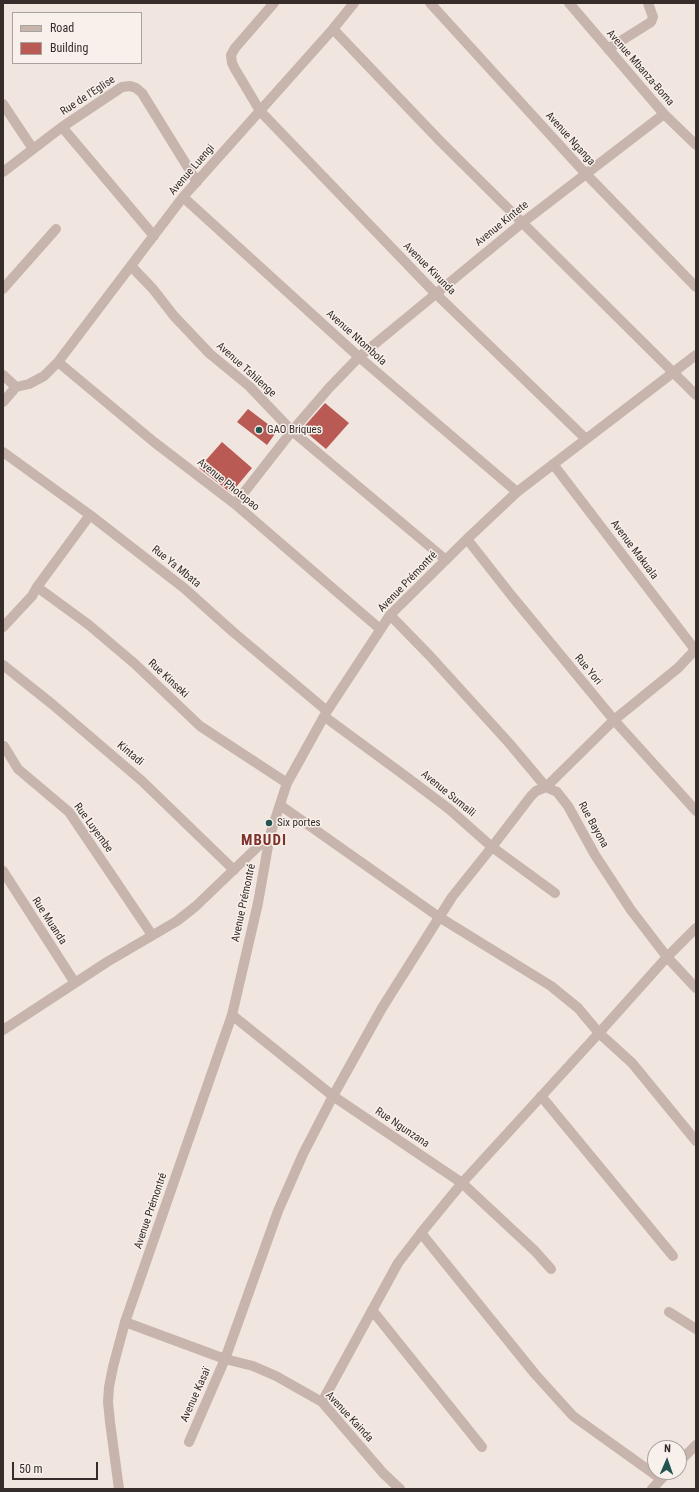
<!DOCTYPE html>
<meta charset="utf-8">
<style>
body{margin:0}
#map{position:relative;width:699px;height:1492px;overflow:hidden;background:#f0e5df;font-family:"Roboto Condensed",sans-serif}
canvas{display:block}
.frame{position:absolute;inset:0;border:4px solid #362c2a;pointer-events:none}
.legend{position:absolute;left:12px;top:12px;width:130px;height:52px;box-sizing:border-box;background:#f8f0eb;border:1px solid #aaa29e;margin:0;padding:5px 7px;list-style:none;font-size:12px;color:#362c2a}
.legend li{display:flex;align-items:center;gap:8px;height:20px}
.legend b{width:20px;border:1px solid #aaa29e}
.north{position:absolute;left:647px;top:1440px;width:40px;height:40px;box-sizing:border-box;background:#f8f0eb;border:1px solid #aaa29e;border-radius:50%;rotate:2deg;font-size:11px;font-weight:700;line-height:16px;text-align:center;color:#362c2a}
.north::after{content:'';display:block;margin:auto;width:14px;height:18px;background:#24544f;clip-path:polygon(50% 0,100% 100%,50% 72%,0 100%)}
.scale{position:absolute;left:12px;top:1462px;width:86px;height:18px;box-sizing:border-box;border:2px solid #362c2a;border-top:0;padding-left:5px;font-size:12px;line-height:14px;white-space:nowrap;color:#362c2a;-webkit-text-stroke:3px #f8f0eb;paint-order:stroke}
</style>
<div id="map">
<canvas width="699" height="1492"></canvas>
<div class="frame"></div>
<ul class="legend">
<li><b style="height:5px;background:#c7b4ac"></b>Road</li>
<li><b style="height:11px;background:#b95b54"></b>Building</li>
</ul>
<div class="north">N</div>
<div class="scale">50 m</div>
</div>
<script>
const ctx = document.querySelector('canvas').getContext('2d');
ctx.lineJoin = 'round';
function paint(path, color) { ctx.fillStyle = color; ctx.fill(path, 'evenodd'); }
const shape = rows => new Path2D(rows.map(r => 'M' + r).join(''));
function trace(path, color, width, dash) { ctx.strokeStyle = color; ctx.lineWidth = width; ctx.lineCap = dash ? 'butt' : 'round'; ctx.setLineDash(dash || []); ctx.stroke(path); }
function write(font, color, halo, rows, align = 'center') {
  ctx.font = font + ' "Roboto Condensed",sans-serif'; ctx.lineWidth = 3; ctx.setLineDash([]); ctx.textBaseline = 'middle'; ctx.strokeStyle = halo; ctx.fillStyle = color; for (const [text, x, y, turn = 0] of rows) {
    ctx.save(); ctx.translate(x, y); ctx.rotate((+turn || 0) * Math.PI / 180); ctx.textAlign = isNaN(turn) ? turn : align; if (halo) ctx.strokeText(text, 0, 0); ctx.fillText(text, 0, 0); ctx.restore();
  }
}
paint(shape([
 [325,403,349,423,326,449,302,429],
 [248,409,277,431,267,445,237,422],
 [222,442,252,468,231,493,199,468]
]), '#b95b54');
trace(shape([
 [274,3,235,48,231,55,232,63,235,69,260,111,435,293,586,439],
 [430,3,585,173,696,287],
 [569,3,664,114,696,145],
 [333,29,440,141,696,395],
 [608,49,651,22,653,17,648,3],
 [3,104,33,149],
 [62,127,154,236],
 [3,172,62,127,122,87,130,86,136,88,142,93,197,182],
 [183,197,359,357,517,492],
 [131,266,153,289,174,316,210,354,249,386,292,431,446,560],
 [3,289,56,229],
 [58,362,154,442,235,504,380,629],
 [3,375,16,387,29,384,44,376,58,362,183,197,333,29,354,3],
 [3,402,16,387],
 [3,452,90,515,184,588,232,631,327,711],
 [553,464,696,651],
 [235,504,292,431,329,388,359,357,522,223,664,114],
 [467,539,511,595,614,720,696,811],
 [37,587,89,625,135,664,200,726,287,783],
 [390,615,430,656,509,743,546,787,557,792,568,806,595,855,631,910,667,957,696,988],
 [3,627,32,596,37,587,90,515],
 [3,665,52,704,142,781,234,870],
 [325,717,408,778,449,809,492,847,555,893],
 [4,746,18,769,69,812,152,935],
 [280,805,439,917,551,986,578,1008,599,1033,462,1183,421,1233,398,1263,322,1402],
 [3,871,75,983],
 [696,928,667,957,599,1033,632,1063,696,1141],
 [232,1015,333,1096,462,1183,535,1251,551,1269],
 [3,1030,107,962,177,921,196,906,270,835],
 [541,1096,673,1256],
 [421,1233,535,1374,573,1416,661,1479],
 [372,1310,482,1447],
 [669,1312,696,1329],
 [125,1322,225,1359,253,1366,276,1376,322,1402,383,1473,400,1489],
 [189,1442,225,1359,278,1211,303,1154,333,1096,382,1008,452,897,492,847,531,796,536,791,546,787,614,720,678,668,696,649],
 [679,1462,696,1445],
 [119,1489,110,1422,108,1402,109,1387,113,1367,125,1322,232,1015,258,903,270,835,287,783,327,711,390,615,467,539,517,492,696,355],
 [652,1489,668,1472]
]), '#c7b4ac', 10);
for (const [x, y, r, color] of [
 [259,430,4,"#24544f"],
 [269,823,4,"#24544f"]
]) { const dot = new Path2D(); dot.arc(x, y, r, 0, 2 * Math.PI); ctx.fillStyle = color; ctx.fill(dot); trace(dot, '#f8f0eb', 1.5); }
write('11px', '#362c2a', '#f8f0eb', [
 ["Avenue Mbanza-Boma",640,68,49],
 ["Rue de l'Eglise",88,96,-33],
 ["Avenue Nganga",570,139,48],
 ["Avenue Luengi",192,170,-49],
 ["Avenue Kintete",502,224,-39],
 ["Avenue Kivunda",429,269,45],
 ["Avenue Ntombola",356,338,42],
 ["Avenue Tshilenge",246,370,42],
 ["Avenue Photopao",228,485,39],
 ["Avenue Makuala",634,550,53],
 ["Rue Ya Mbata",176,567,39],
 ["Avenue Prémontré",408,582,-46],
 ["Rue Yori",588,670,50],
 ["Rue Kinseki",168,679,43],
 ["Kintadi",130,754,40],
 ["Avenue Sumaili",448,794,39],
 ["Rue Bayona",593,825,61],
 ["Rue Luyembe",93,828,54],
 ["Avenue Prémontré",244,903,-78],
 ["Rue Muanda",49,921,57],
 ["Rue Ngunzana",402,1128,34],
 ["Avenue Prémontré",151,1211,-71],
 ["Avenue Kasaï",196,1395,-66],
 ["Avenue Kainda",349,1417,47]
]);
write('11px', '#362c2a', '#f8f0eb', [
 ["GAO Briques",267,430],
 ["Six portes",277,823]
], 'left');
ctx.letterSpacing = '1px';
write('bold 15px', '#7d312b', '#f8f0eb', [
 ["MBUDI",264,841]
]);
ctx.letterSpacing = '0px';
</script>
